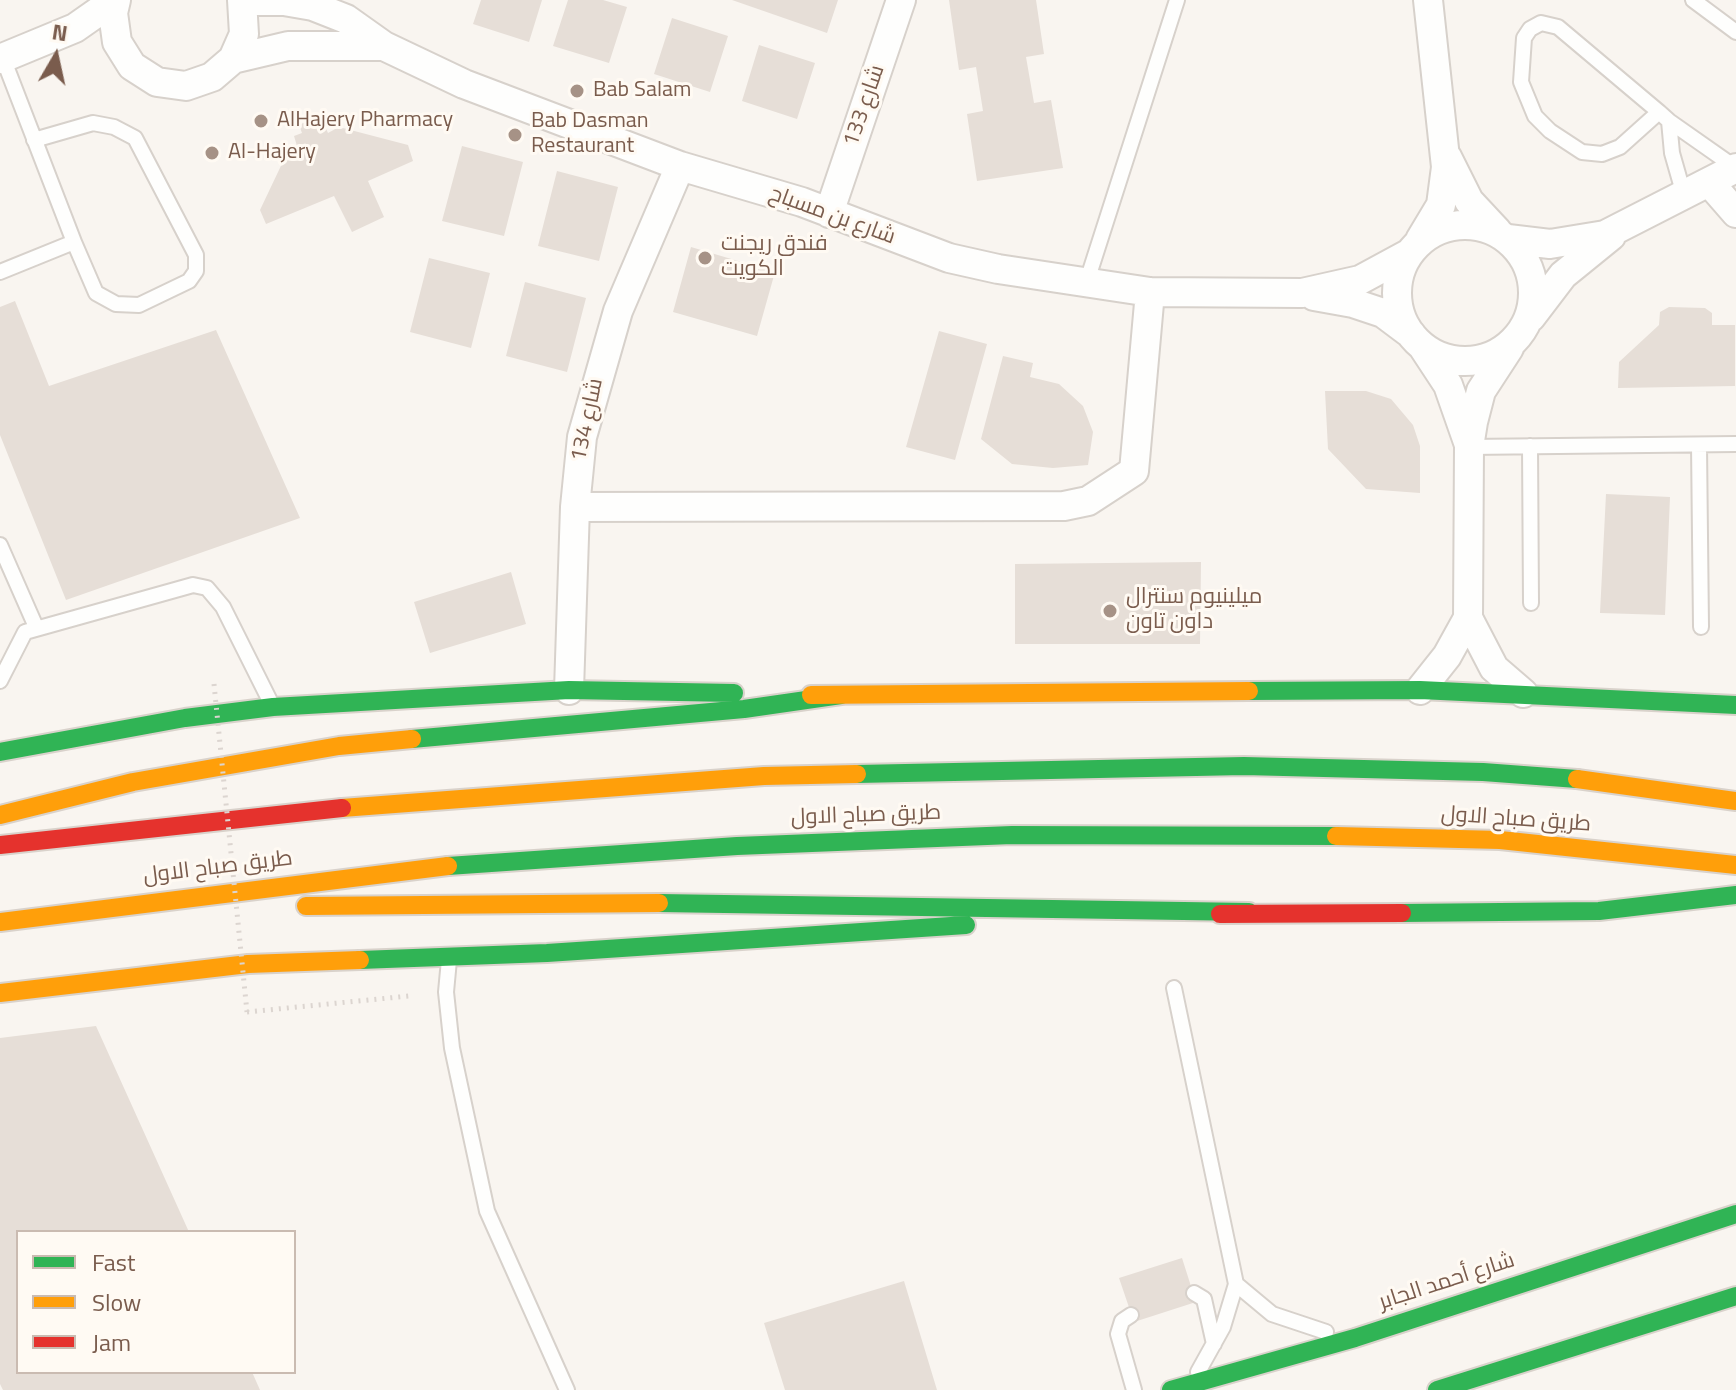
<!DOCTYPE html>
<meta charset="utf-8">
<style>
body{margin:0}
#map{position:relative;width:1736px;height:1390px;overflow:hidden;background:#f9f5f0;font-family:"Titillium Web",sans-serif}
canvas{display:block}
.legend{position:absolute;left:16px;top:1230px;width:280px;height:144px;box-sizing:border-box;background:#fffaf3;border:2px solid #cabbb1;margin:0;padding:10px 14px;list-style:none;font-size:24px;color:#7a5c4d}
.legend li{display:flex;align-items:center;gap:16px;height:40px}
.legend b{width:40px;border:2px solid #cabbb1}
.north{position:absolute;left:16px;top:16px;width:80px;height:80px;-webkit-text-stroke:6px #fffaf3;paint-order:stroke;rotate:9deg;font-size:22px;font-weight:700;line-height:32px;text-align:center;color:#7a5c4d}
.north::after{content:'';display:block;margin:auto;width:28px;height:36px;background:#7a5c4d;clip-path:polygon(50% 0,100% 100%,50% 72%,0 100%)}
</style>
<div id="map">
<canvas width="1736" height="1390"></canvas>
<ul class="legend">
<li><b style="height:10px;background:#30b455"></b>Fast</li>
<li><b style="height:10px;background:#ff9f0a"></b>Slow</li>
<li><b style="height:10px;background:#e5322d"></b>Jam</li>
</ul>
<div class="north">N</div>
</div>
<script>
const ctx = document.querySelector('canvas').getContext('2d');
ctx.lineJoin = 'round';
function paint(path, color) { ctx.fillStyle = color; ctx.fill(path, 'evenodd'); }
const shape = rows => new Path2D(rows.map(r => 'M' + r).join(''));
function trace(path, color, width, dash) { ctx.strokeStyle = color; ctx.lineWidth = width; ctx.lineCap = dash ? 'butt' : 'round'; ctx.setLineDash(dash || []); ctx.stroke(path); }
function write(font, color, halo, rows, align = 'center') {
  ctx.font = font + ' "Titillium Web",Cairo,sans-serif'; ctx.lineWidth = 6; ctx.setLineDash([]); ctx.textBaseline = 'middle'; ctx.strokeStyle = halo; ctx.fillStyle = color; for (const [text, x, y, turn = 0] of rows) {
    ctx.save(); ctx.translate(x, y); ctx.rotate((+turn || 0) * Math.PI / 180); ctx.textAlign = isNaN(turn) ? turn : align; if (halo) ctx.strokeText(text, 0, 0); ctx.fillText(text, 0, 0); ctx.restore();
  }
}
paint(shape([
 [481,0,542,0,529,42,473,24],
 [568,0,603,0,627,7,609,63,553,46],
 [732,0,838,0,827,33],
 [949,0,1036,0,1044,54,1026,57,1034,103,1051,100,1063,168,977,181,967,114,983,111,976,67,959,70],
 [672,18,728,36,710,92,654,74],
 [759,45,815,63,797,119,742,101],
 [312,119,315,127,324,124,328,133,339,127,408,145,413,161,368,181,384,217,352,232,334,196,266,224,260,210,288,151,297,146,294,136,302,133,299,125],
 [462,146,523,162,504,236,442,221],
 [557,171,618,187,599,261,538,246],
 [691,247,775,272,757,336,673,312],
 [429,258,490,273,471,348,410,332],
 [525,282,586,298,567,372,506,356],
 [15,301,49,386,216,330,300,518,66,600,0,435,0,307],
 [1669,307,1705,308,1712,313,1712,325,1735,325,1735,386,1618,388,1619,362,1659,325,1660,312],
 [939,331,987,344,955,460,906,447],
 [1003,356,1033,363,1030,377,1059,384,1083,406,1093,432,1088,465,1053,468,1012,464,981,439],
 [1325,391,1366,391,1391,399,1413,425,1420,446,1420,493,1366,489,1328,449],
 [1606,494,1670,497,1665,615,1600,613],
 [1201,562,1200,644,1015,644,1015,564],
 [511,572,526,624,430,653,414,602],
 [96,1026,189,1232,18,1232,18,1372,252,1372,260,1390,3,1390,0,1384,0,1038],
 [1182,1258,1196,1302,1134,1322,1119,1278],
 [904,1281,937,1390,785,1390,764,1323]
]), '#e6ded7');
const lane = shape([
 [1693,0,1736,32],
 [1659,112,1620,147,1602,154,1582,152,1550,131,1535,116,1521,82,1524,38,1530,29,1541,23,1558,27,1659,112,1669,121,1736,168],
 [1669,121,1672,153,1684,195],
 [34,140,93,123,114,127,135,138,196,255,196,271,189,281,139,305,116,304,96,293,74,242],
 [0,272,74,242,3,58],
 [1086,284,1177,0],
 [1699,445,1701,627],
 [1530,446,1531,603],
 [1469,447,1736,444],
 [0,545,36,627],
 [0,681,25,632,193,585,207,588,223,607,271,703],
 [449,960,446,992,452,1048,487,1211,567,1390],
 [1174,988,1236,1284,1223,1327,1198,1372],
 [1236,1284,1272,1314,1326,1332],
 [1194,1293,1204,1299,1214,1344],
 [1131,1315,1122,1321,1118,1334,1134,1390]
]);
const street = shape([
 [116,0,113,13,117,42,132,66,157,82,186,86,212,77,233,59,244,34,242,0],
 [242,1,284,1,313,6,346,19,384,46,464,84,680,166,802,202,949,258,998,269,1150,292,1302,293,1360,280,1408,254],
 [0,59,75,28,115,0],
 [233,59,288,46,384,46],
 [1447,157,1469,201,1497,231],
 [1709,182,1736,213],
 [829,213,901,0],
 '1397 293a68 68 0 1 1 136 0a68 68 0 1 1-136 0Z',
 [1508,239,1550,244,1605,235,1736,168],
 [1420,240,1441,205,1446,167,1428,0],
 [1314,296,1353,303,1383,313,1411,334],
 [1531,317,1563,275,1611,236],
 [1423,347,1448,385,1468,442],
 [1509,348,1481,391,1473,422,1469,447,1468,618,1494,668,1523,693],
 [575,507,1064,506,1088,501,1134,471,1150,292],
 [569,690,575,507,582,437,618,311,680,166],
 [1420,690,1447,656,1468,618]
]);
const fast = shape([
 [1249,691,1420,690,1736,705],
 [412,739,744,709,841,695],
 [0,752,185,718,273,707,569,690,734,693],
 [857,774,1244,766,1483,772,1577,779],
 [448,866,737,846,1012,835,1336,836],
 [659,903,1249,912],
 [1402,913,1599,911,1736,895],
 [360,960,547,953,966,925],
 [1171,1390,1355,1338,1736,1214],
 [1437,1390,1736,1296]
]);
const slow = shape([
 [811,695,1249,691],
 [1577,779,1736,801],
 [342,808,764,776,857,774],
 [0,815,133,782,339,746,412,739],
 [1336,836,1500,840,1736,865],
 [306,906,659,903],
 [0,922,448,866],
 [0,993,248,964,360,960]
]);
const jam = shape([
 [0,845,342,808],
 [1220,914,1402,913]
]);
trace(lane, '#d7d1cb', 18);
trace(street, '#d7d1cb', 32);
trace(fast, '#d9d2cb', 22);
trace(slow, '#d9d2cb', 22);
trace(jam, '#d9d2cb', 22);
trace(shape([
 [247,1012,409,996]
]), '#dcd5d0', 5, [2, 6]);
trace(lane, '#fefefd', 14);
trace(street, '#fefefd', 28);
trace(fast, '#30b455', 18);
trace(slow, '#ff9f0a', 18);
trace(jam, '#e5322d', 18);
trace(shape([
 [214,684,247,1012]
]), '#dcd5d0', 5, [2, 6]);
for (const [x, y, r, color] of [
 [577,91,8,"#a69286"],
 [261,121,8,"#a69286"],
 [515,135,8,"#a69286"],
 [212,153,8,"#a69286"],
 [705,258,8,"#a69286"],
 [1110,611,8,"#a69286"]
]) { const dot = new Path2D(); dot.arc(x, y, r, 0, 2 * Math.PI); ctx.fillStyle = color; ctx.fill(dot); trace(dot, '#fffaf3', 3); }
write('22px', '#7a5c4d', '#fffaf3', [
 ["Bab Salam",593,91],
 ["AlHajery Pharmacy",277,121],
 ["Bab Dasman",531,122],
 ["Restaurant",531,147],
 ["Al-Hajery",228,153],
 ["فندق ريجنت",721,245],
 ["الكويت",721,270],
 ["ميلينيوم سنترال",1126,598],
 ["داون تاون",1126,623]
], 'left');
write('22px', '#7a5c4d', '#fffaf3', [
 ["شارع 133",865,106,-71],
 ["شارع بن مسباح",832,216,20],
 ["شارع 134",588,420,-78],
 ["طريق صباح الاول",866,816,-2],
 ["طريق صباح الاول",1516,820,4],
 ["طريق صباح الاول",218,868,-7],
 ["شارع أحمد الجابر",1447,1282,-18]
]);
</script>
